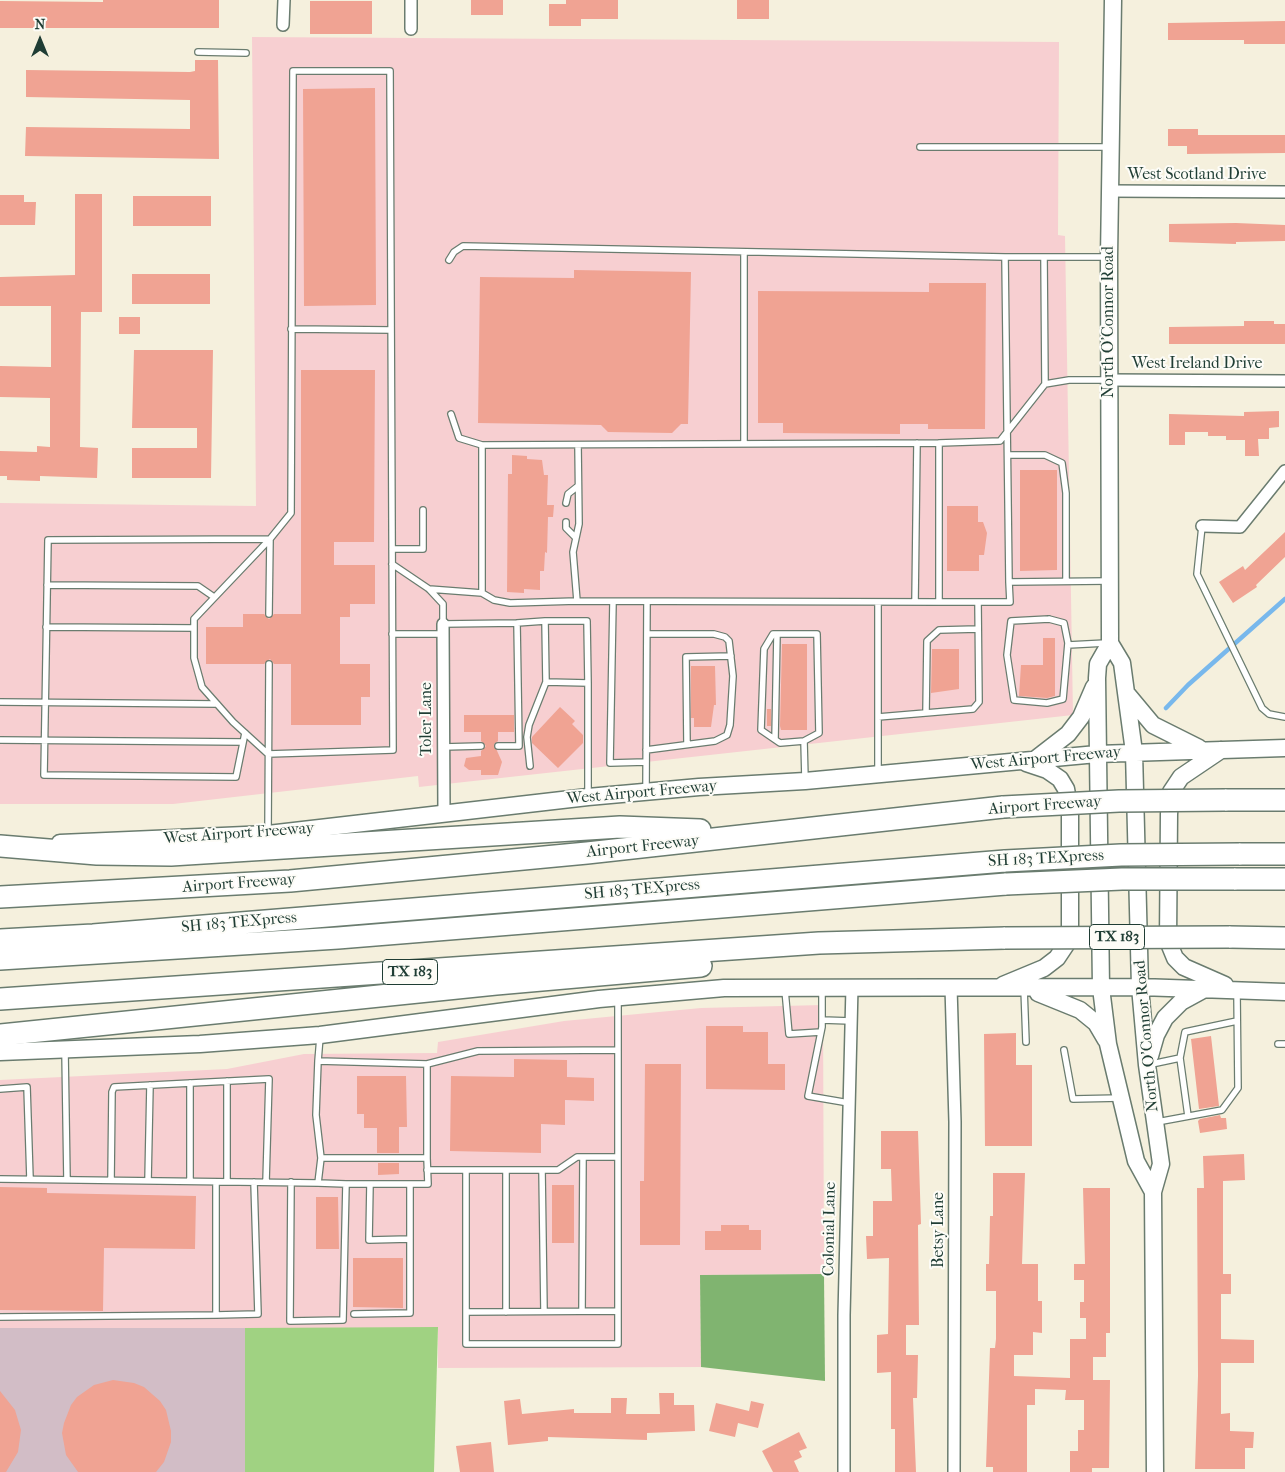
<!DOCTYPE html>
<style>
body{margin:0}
#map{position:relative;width:1285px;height:1472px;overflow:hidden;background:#f5f0dd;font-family:"IM FELL French Canon",serif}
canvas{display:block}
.north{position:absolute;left:15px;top:15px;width:50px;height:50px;-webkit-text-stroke:4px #fdfcf7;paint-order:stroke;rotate:0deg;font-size:14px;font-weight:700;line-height:20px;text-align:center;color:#1f3d34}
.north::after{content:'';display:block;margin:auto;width:18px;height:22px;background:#1f3d34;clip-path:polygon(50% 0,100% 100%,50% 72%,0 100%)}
</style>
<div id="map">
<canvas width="1285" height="1472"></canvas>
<div class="north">N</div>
</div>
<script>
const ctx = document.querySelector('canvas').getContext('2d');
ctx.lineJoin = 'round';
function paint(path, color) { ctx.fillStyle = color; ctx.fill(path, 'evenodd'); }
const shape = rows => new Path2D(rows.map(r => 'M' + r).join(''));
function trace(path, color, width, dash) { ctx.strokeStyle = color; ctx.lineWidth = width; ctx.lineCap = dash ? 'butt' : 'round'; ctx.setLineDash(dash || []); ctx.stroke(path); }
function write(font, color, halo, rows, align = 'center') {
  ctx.font = font + ' "IM FELL French Canon",serif'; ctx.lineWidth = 4; ctx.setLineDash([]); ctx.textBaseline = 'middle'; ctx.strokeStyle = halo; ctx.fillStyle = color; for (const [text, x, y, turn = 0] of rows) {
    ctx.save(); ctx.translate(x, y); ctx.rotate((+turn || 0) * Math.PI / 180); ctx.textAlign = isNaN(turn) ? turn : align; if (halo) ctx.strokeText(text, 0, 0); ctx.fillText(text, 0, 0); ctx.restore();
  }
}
paint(shape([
 [252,37,1059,42,1058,235,1065,236,1073,715,419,787,418,776,173,804,0,804,0,503,256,506],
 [823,1005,824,1274,700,1275,701,1367,438,1368,438,1328,0,1328,0,1080,227,1069,304,1054,437,1053,438,1042,564,1021,701,1008]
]), '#f7cfd1');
paint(shape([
 [0,1328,245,1328,245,1472,0,1472]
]), '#d2bdc6');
paint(shape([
 [438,1327,434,1472,245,1472,245,1328]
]), '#a0d282');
paint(shape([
 [824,1274,825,1381,701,1367,700,1275]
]), '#80b470');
trace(shape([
 [1166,708,1188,685,1285,599]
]), '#78b8ec', 4.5);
paint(shape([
 [103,0,219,0,219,28,0,28,0,1,103,2],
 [471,0,503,0,503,15,471,15],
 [566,0,618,0,618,19,581,19,581,26,549,26,549,4,566,4],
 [737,0,769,0,769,19,737,19],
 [310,1,372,1,372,34,310,34],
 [1285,21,1285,44,1244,44,1244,40,1168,40,1168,23],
 [195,60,218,60,219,159,25,156,26,127,190,129,190,100,26,97,26,70,190,72,195,71],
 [375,88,376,305,304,306,303,89],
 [1168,129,1198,129,1198,135,1285,135,1285,153,1187,154,1187,146,1168,146],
 [75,194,102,194,102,312,81,312,80,447,98,448,97,478,40,476,40,481,7,480,7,476,0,476,0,451,37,452,37,446,50,447,50,398,0,397,0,366,51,367,51,306,0,306,0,277,75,275],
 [0,195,24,195,24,202,36,202,35,225,0,225],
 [133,196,211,196,211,226,133,226],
 [1236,223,1285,225,1285,241,1236,242,1236,244,1169,242,1169,224],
 [574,270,691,272,688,424,681,424,672,433,608,432,601,425,478,423,480,277,574,278],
 [132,274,210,274,210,304,132,304],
 [929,283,986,283,985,429,928,429,928,424,900,424,900,434,783,433,783,423,758,423,758,291,929,292],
 [119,317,140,317,140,334,119,334],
 [1244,321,1274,321,1274,324,1285,324,1285,344,1169,344,1169,327,1244,326],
 [134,350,213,350,211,478,132,478,132,448,197,448,197,428,132,428],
 [301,370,375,370,374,542,334,542,334,565,375,565,375,604,350,604,350,617,340,617,340,664,370,664,370,697,361,697,361,725,291,725,291,664,274,664,270,659,264,664,206,664,206,627,243,627,243,614,264,614,269,619,274,614,301,614],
 [1279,411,1279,427,1269,428,1269,439,1258,439,1259,456,1245,456,1245,440,1226,440,1226,436,1208,436,1208,432,1185,432,1185,445,1169,445,1169,414,1244,416,1244,412],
 [512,455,527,456,527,459,542,460,544,475,548,475,547,505,554,505,553,517,548,517,547,553,545,552,544,571,540,571,540,590,524,589,524,593,507,592,508,474,512,474],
 [1020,470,1057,470,1057,570,1020,571],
 [947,506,978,506,978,522,983,522,987,533,984,555,979,555,979,571,947,571],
 [1285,532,1285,557,1256,585,1257,587,1233,603,1219,582,1243,566,1245,570],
 [1043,638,1055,638,1055,696,1047,698,1019,696,1021,665,1043,665],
 [782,644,807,644,807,730,781,730,780,726],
 [932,649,959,649,959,689,931,693],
 [691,666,715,666,716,705,714,705,711,727,694,727,694,718,691,718],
 [560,707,575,721,572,724,583,735,583,743,558,768,532,743,532,737],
 [767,709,771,709,771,726,767,726],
 [464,715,514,715,514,732,498,732,498,741,494,744,502,762,498,775,481,775,481,770,469,770,464,766,466,758,481,756,481,751,486,746,481,741,481,732,464,732],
 [706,1026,743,1026,743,1032,768,1032,768,1064,785,1064,785,1090,706,1089],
 [1016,1033,1016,1065,1032,1065,1032,1146,985,1146,984,1034],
 [1211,1036,1219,1106,1199,1109,1191,1039],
 [514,1059,567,1060,567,1077,594,1078,594,1101,565,1100,565,1125,541,1124,541,1153,450,1151,451,1076,514,1077],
 [645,1064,681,1064,680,1245,640,1245,640,1181,644,1181],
 [357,1076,406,1076,407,1127,399,1127,399,1153,377,1153,377,1128,364,1128,364,1114,357,1114],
 [1220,1115,1221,1118,1226,1118,1227,1129,1200,1133,1198,1121,1200,1119],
 [881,1131,918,1131,921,1224,918,1225,919,1325,906,1325,906,1355,918,1355,917,1398,913,1398,916,1472,895,1472,895,1429,891,1429,891,1372,877,1373,877,1335,888,1334,889,1258,867,1259,866,1236,873,1236,873,1201,892,1201,891,1169,881,1169],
 [1244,1154,1245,1180,1223,1181,1223,1274,1231,1274,1231,1294,1221,1294,1221,1339,1254,1340,1254,1363,1221,1363,1221,1414,1230,1413,1230,1431,1254,1432,1253,1448,1245,1448,1245,1469,1195,1469,1198,1376,1197,1188,1204,1188,1203,1156],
 [378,1163,399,1163,399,1174,378,1175],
 [993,1173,1025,1173,1022,1264,1038,1264,1038,1301,1042,1301,1042,1333,1033,1332,1033,1355,1014,1355,1014,1376,1070,1378,1070,1339,1086,1339,1086,1318,1080,1318,1080,1302,1084,1302,1084,1280,1074,1280,1074,1264,1085,1264,1083,1188,1110,1188,1110,1333,1106,1333,1106,1357,1093,1357,1093,1380,1110,1380,1109,1468,1092,1468,1092,1472,1070,1472,1070,1451,1078,1451,1078,1430,1084,1430,1084,1400,1065,1400,1066,1390,1035,1389,1035,1405,1027,1405,1027,1472,993,1472,993,1467,986,1467,990,1348,995,1348,996,1339,996,1291,986,1291,986,1264,989,1264,990,1216,993,1216],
 [552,1185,574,1185,574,1243,552,1243],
 [0,1187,47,1188,47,1193,196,1196,195,1249,104,1248,103,1311,0,1310],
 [316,1197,338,1197,339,1249,316,1249],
 [721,1225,749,1225,749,1230,761,1230,761,1250,705,1250,705,1231,721,1231],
 [353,1258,403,1258,403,1308,353,1307],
 [113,1380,134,1383,144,1387,160,1401,166,1410,171,1431,171,1442,164,1462,156,1472,78,1472,66,1455,62,1433,64,1423,71,1405,77,1397,94,1385],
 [0,1391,15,1410,21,1430,18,1452,6,1472,0,1472],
 [659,1393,674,1393,674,1405,694,1405,695,1431,647,1433,647,1440,548,1437,548,1441,508,1445,504,1401,520,1399,522,1414,574,1409,574,1413,611,1413,611,1398,627,1398,626,1414,660,1414],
 [751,1401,764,1404,758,1428,738,1423,735,1437,709,1431,716,1403,749,1411],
 [799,1432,807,1448,799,1451,802,1457,794,1461,799,1472,773,1472,762,1451],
 [491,1442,494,1472,460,1472,456,1446]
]), '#f0a393');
const service = shape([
 [198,52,246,53],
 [293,71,390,71,393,750,268,754,233,722,202,687,194,658,194,619,270,539,291,513,293,71],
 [920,147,1108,147],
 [1044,257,1045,384],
 [449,260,454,252,463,246,1005,257],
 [291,329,391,330],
 [1107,380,1069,380,1045,384,1000,441,939,443,939,602,1010,602,1009,582,1108,581],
 [451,414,459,438,482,445,939,443],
 [744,444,744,253],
 [482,445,482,593,494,600,510,603,577,601],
 [578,445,579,524,573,552,577,601,939,602],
 [1008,455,1045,455,1062,463,1066,493,1066,581],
 [566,503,568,494,578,486],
 [566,522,566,528,575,537],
 [1202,526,1197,574,1262,708,1269,714,1285,717],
 [392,549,423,549,423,510],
 [392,564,429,589,443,604,443,624,517,623,519,746,498,746],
 [1009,582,1005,257,1107,257],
 [47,585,198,586,214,597],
 [429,589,482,593],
 [613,602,610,763,646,762],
 [878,602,878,772],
 [915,602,917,443],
 [1049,619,1064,623,1068,643,1063,699,1047,703,1014,700,1007,655,1011,621,1049,619],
 [517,623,545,621],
 [46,627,194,628],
 [392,634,443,634],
 [1068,645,1106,643],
 [0,702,217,704],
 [926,713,927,641,939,630,978,629],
 [878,717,973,709,979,702,978,602],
 [245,733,236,777,44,775,48,540,270,539,269,614],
 [775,739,777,634],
 [0,740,243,742],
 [804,741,780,743,761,730,764,649,773,634,817,634,819,733,804,741,805,779],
 [687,744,686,657,731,656],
 [443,747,481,746],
 [646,750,715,741,727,735,730,725,733,676,729,641,725,637,714,634,647,634],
 [530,766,527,737,529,725,546,682],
 [646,790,647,602],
 [588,796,588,683,587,621,545,621,546,682,588,683],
 [268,832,269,664],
 [1024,988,1026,1042],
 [822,989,822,1027,808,1096,849,1103],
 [785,990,789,1034,821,1032],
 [822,1020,851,1021],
 [1278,1044,1285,1044],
 [1064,1050,1073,1099,1121,1098],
 [65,1052,67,1180],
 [318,1061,427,1064,427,1158,321,1158,316,1115,318,1061,320,1037],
 [427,1064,478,1051,618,1050],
 [1147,1065,1180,1058],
 [227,1081,227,1182],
 [0,1089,27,1087,30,1179],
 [1188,1116,1180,1058,1185,1032,1237,1021],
 [1157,1122,1222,1110,1238,1088,1237,993],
 [618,1157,618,999],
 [427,1170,558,1170,577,1157,618,1157,618,1344,466,1344,466,1170],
 [506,1170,506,1312],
 [542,1170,544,1311],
 [0,1179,318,1183,321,1158],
 [111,1180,112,1092,114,1087,269,1079,266,1182],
 [148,1181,150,1085],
 [190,1181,190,1083],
 [216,1182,216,1315,258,1314,254,1182],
 [291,1182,290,1321,343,1320,346,1184,318,1183],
 [346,1184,428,1184,427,1158],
 [370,1184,369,1240,410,1239],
 [582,1311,583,1157],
 [466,1312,618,1311],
 [354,1314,410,1313,410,1184],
 [0,1317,216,1315]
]);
const minor = shape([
 [283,25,284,0],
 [411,29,411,0],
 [1110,191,1285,192],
 [1109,380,1285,381],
 [1202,526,1240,527,1285,471],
 [443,624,444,814],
 [951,987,955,1122,954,1472],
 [844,1472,844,1315,852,987]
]);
const secondary = shape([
 [1113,0,1109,257,1110,643,1098,664,1097,678,1101,988,1108,1044,1136,1161,1153,1192],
 [1110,643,1122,663,1134,752,1140,987,1147,1065,1161,1164,1153,1192,1155,1472],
 [1128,695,1153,725,1199,748],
 [1221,750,1181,777,1171,792,1169,814,1168,941,1175,958,1184,967,1225,985],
 [1037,758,1068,734,1081,717,1094,687],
 [60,843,268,834,588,797,699,787,805,781,1097,754,1285,748],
 [1003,985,1044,968,1057,958,1067,943,1070,928,1070,811,1066,789,1060,779,1047,770,1026,763],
 [1038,993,1080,1010,1096,1023,1106,1040],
 [0,1052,200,1044,320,1035,599,999,724,988,1140,987,1285,992],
 [1150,1056,1156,1035,1165,1018,1181,1002,1203,990]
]);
const motorway = shape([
 [1225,800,1285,800],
 [0,846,97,854,171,855,620,827,700,830],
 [1239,854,1285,854],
 [1234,879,1285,879],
 [0,897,290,881,587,853,1003,807],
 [1229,937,1285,938],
 [0,940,93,935,1005,861],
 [0,959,338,938,1006,884],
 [0,999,819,943,1005,938],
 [0,1035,496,984,701,966]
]);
trace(service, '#6a7c6f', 8);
trace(minor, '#6a7c6f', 14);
trace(secondary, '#6a7c6f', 19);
trace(motorway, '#6a7c6f', 24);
trace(service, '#fff', 5.5);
trace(minor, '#fff', 11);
trace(secondary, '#fff', 16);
trace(motorway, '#fff', 21);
const motorwayBridge = shape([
 [1003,807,1119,801,1225,800],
 [1005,861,1121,855,1239,854],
 [1006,884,1122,879,1234,879],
 [1005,938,1229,937]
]);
trace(motorwayBridge, '#6a7c6f', 24, []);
trace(motorwayBridge, '#fff', 21);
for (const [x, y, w] of [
 [1117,937,55],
 [410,972,55]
]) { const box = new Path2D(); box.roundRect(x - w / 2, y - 12.5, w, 25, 4); ctx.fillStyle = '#fdfcf7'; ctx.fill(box); trace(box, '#1f3d34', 1); }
write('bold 15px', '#1f3d34', null, [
 ["TX 183",1117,937],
 ["TX 183",410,972]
]);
write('16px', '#1f3d34', '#fdfcf7', [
 ["West Scotland Drive",1197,175],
 ["North O'Connor Road",1109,322,-90],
 ["West Ireland Drive",1197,364],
 ["Toler Lane",427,719,-90],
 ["West Airport Freeway",1046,759,-5],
 ["West Airport Freeway",642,793,-5],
 ["Airport Freeway",1045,806,-4],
 ["West Airport Freeway",239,834,-4],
 ["Airport Freeway",643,847,-6],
 ["SH 183 TEXpress",1046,859,-3],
 ["Airport Freeway",239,884,-4],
 ["SH 183 TEXpress",642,890,-5],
 ["SH 183 TEXpress",239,923,-5],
 ["North O'Connor Road",1147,1036,-95],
 ["Colonial Lane",830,1229,-89],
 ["Betsy Lane",939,1230,-90]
]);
</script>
